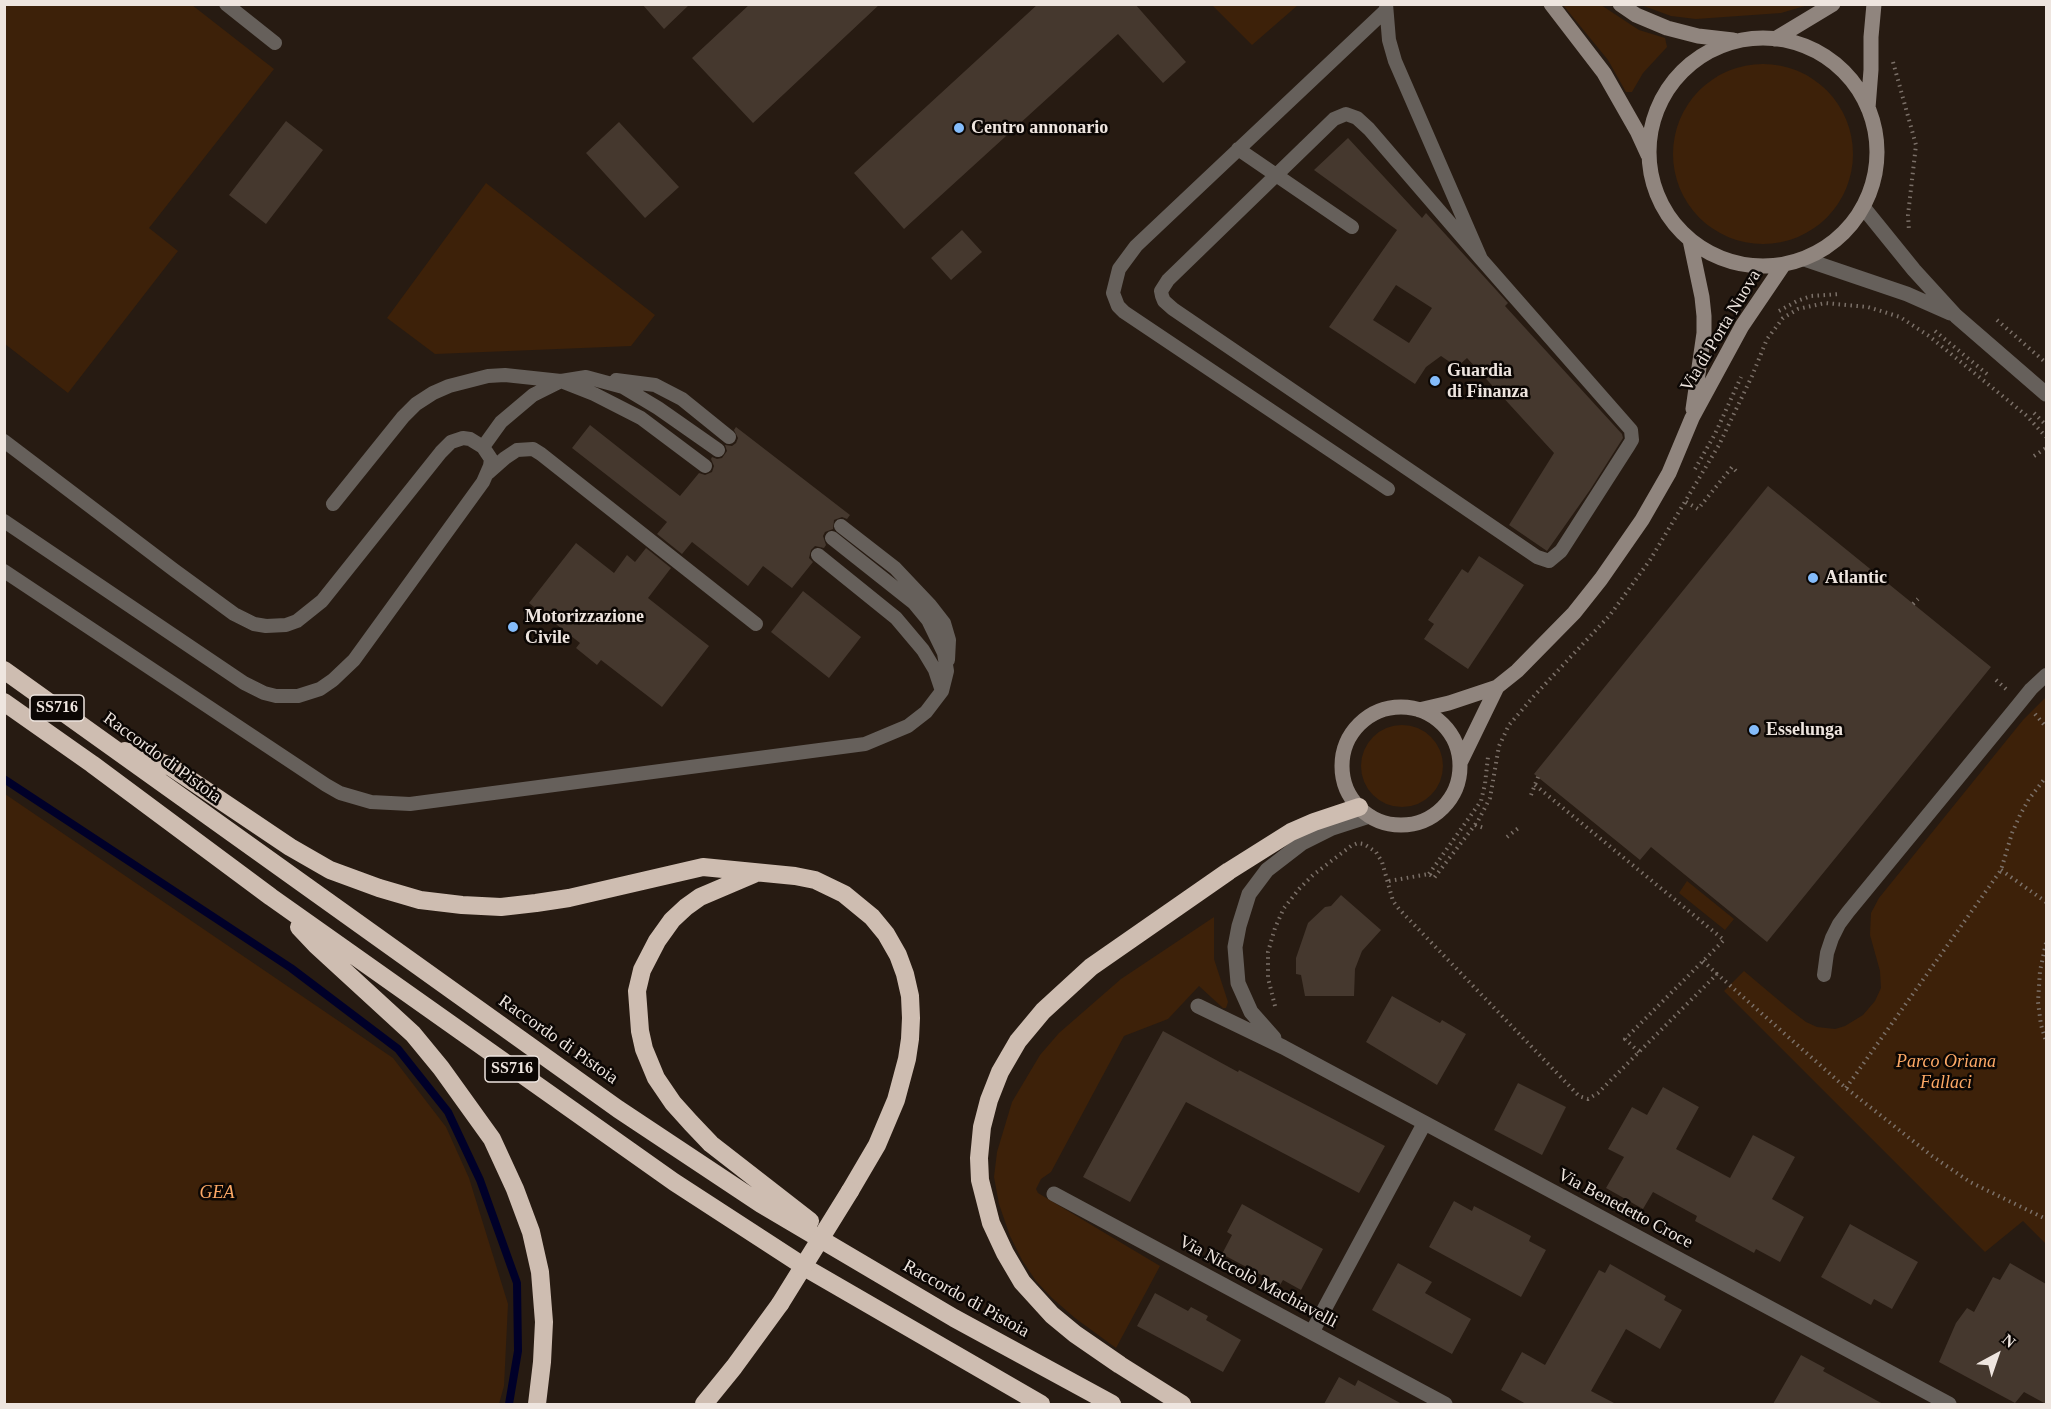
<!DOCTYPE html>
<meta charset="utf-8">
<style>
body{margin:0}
#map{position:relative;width:2051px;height:1409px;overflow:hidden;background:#271b12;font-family:Georgia,serif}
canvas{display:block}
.frame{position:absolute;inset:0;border:6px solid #eee5df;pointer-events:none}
.north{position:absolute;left:1967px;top:1325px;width:60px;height:60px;-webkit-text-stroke:4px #0c0704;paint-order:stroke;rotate:40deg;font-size:16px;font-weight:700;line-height:24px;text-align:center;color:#eee5df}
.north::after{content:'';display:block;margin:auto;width:21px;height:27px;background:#eee5df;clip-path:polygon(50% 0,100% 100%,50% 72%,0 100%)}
</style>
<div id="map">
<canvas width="2051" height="1409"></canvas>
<div class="frame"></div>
<div class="north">N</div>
</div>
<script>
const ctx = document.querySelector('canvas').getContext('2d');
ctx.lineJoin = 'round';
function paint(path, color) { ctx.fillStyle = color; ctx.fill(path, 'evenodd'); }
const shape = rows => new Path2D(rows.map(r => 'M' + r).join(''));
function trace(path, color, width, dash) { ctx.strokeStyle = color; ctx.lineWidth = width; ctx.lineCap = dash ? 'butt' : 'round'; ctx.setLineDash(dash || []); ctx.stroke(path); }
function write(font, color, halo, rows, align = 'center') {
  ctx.font = font + ' Georgia,serif'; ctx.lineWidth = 5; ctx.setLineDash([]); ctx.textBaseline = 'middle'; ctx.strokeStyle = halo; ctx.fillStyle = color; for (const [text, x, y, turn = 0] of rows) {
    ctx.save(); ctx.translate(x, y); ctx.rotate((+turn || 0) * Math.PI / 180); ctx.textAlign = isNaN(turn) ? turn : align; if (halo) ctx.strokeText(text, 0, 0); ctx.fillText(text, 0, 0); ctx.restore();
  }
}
paint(shape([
 [4,5,192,5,274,69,149,228,178,251,68,393,5,344],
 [1212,5,1298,5,1252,45],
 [1563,5,1601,5,1639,30,1665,38,1667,47,1643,73,1632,92,1626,92,1608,60],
 [1641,5,1808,5,1781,13,1696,19,1671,16],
 '1673 154a90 90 0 1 1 180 0a90 90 0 1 1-180 0Z',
 [486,183,655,315,631,346,435,354,387,318],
 [2046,697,2046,1244,2023,1221,1985,1252,1724,991,1744,971,1789,1009,1806,1022,1817,1027,1835,1029,1845,1026,1863,1015,1875,1001,1881,988,1880,971,1870,935,1871,913,1879,898,2023,720],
 '1361 766a41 41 0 1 1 82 0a41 41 0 1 1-82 0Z',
 [5,794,393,1058,446,1127,469,1178,508,1304,504,1386,499,1404,5,1404],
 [1687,881,1734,919,1725,930,1679,893],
 [1214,917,1214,959,1228,1002,1226,1008,1223,1008,1199,986,1168,1019,1124,1036,1051,1172,1041,1179,1036,1189,1038,1193,1160,1266,1116,1348,1075,1318,1052,1298,1036,1281,1022,1260,1010,1236,999,1204,994,1177,997,1152,1012,1102,1040,1055,1059,1033,1121,979]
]), '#3d2109');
trace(shape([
 [4,779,291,968,398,1049,448,1112,480,1180,517,1283,518,1351,509,1404]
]), '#000029', 8);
paint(shape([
 [642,4,690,4,664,29],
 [750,4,880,4,753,123,692,58],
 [1038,4,1135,4,1186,62,1163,83,1118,34,904,229,854,173],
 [286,121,323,150,266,224,229,195],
 [619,122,679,187,645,218,586,153],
 [1348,138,1422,218,1426,213,1508,303,1505,306,1622,434,1623,438,1590,490,1547,551,1509,525,1554,453,1467,358,1457,367,1441,356,1426,367,1415,384,1329,327,1397,230,1314,170],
 [1396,285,1432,308,1409,343,1373,320],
 [962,230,982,252,951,280,931,258],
 [590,425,680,496,699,473,705,475,712,472,714,466,711,459,712,457,717,459,722,458,727,451,725,445,732,446,736,443,738,438,734,430,736,427,850,515,847,519,842,517,834,520,833,529,825,532,823,536,826,545,824,548,815,546,811,550,809,558,813,562,792,588,763,566,748,586,692,542,682,554,657,534,667,522,572,448],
 [1768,486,1991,667,1767,942,1651,847,1640,860,1534,774],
 [576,543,614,573,627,555,635,562,646,548,671,568,648,598,709,646,662,707,601,660,597,665,576,648,580,643,529,603],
 [1479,556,1524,585,1468,669,1424,639,1434,624,1428,620,1462,569,1468,573],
 [803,591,861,637,829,678,771,632],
 [1341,895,1381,930,1362,951,1355,969,1354,996,1305,996,1301,975,1296,974,1296,958,1308,923,1325,907,1331,906],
 [1392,996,1440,1023,1442,1020,1466,1034,1437,1085,1366,1042],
 [1163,1031,1238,1072,1239,1070,1385,1146,1359,1193,1186,1102,1130,1202,1083,1177],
 [1518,1083,1566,1107,1542,1155,1494,1130],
 [1663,1087,1699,1107,1676,1149,1730,1178,1753,1135,1795,1157,1772,1199,1804,1217,1780,1262,1756,1249,1754,1253,1695,1221,1697,1216,1653,1192,1643,1209,1606,1188,1624,1157,1608,1149,1632,1107,1647,1115],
 [1454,1201,1472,1211,1474,1206,1531,1236,1529,1241,1546,1250,1521,1297,1429,1247],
 [1242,1204,1323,1249,1301,1290,1283,1280,1280,1285,1222,1254,1232,1235,1227,1232],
 [1850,1224,1918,1262,1892,1309,1874,1299,1871,1305,1821,1277],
 [1398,1263,1432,1282,1425,1293,1471,1319,1452,1354,1372,1310],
 [2010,1263,2046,1284,2046,1404,2024,1392,2015,1403,1939,1362,1956,1323,1967,1308,1974,1312,1993,1277,2000,1280],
 [1610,1264,1666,1296,1664,1300,1682,1310,1660,1349,1626,1329,1591,1391,1616,1404,1526,1404,1501,1390,1522,1352,1545,1365,1599,1270,1605,1273],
 [1155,1293,1188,1311,1191,1307,1208,1316,1206,1320,1241,1340,1223,1372,1137,1326],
 [1801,1355,1825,1368,1823,1371,1883,1404,1773,1404],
 [1339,1377,1355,1386,1358,1380,1402,1404,1324,1404]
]), '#45382e');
trace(shape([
 [1893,62,1916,145,1908,215,1909,231],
 [1779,311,1797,301,1811,296,1840,294],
 [1997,320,2046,363],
 [1935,331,1987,374],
 [2034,413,2046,425],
 [2034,456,2046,448],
 [1695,469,1715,434,1741,377],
 [1686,502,1698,509,1732,467,1736,471],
 [1913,604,1918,599],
 [1996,680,2007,690],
 [2035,714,2046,727],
 [1535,785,1724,940,1625,1039,1639,1052],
 [1531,795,1538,777],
 [1475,825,1484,828],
 [1507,837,1521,826],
 [2001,870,2046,902],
 [1429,874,1481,801,1485,784,1488,757],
 [1389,881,1429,874,1434,878,1478,821,1490,798,1499,746,1509,725,1534,696,1610,615,1650,560,1719,445,1752,376,1767,339,1783,318,1798,309,1825,303,1868,307,1900,317,1929,336,2027,416,2046,437],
 [2046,943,2040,971,2038,1002,2041,1025,2046,1041],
 [1703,961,1717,974],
 [1275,1006,1268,978,1268,952,1275,928,1284,908,1299,889,1313,875,1351,846,1358,843,1364,844,1376,852,1382,862,1393,901,1399,909,1579,1096,1588,1099,1598,1093,1717,974,1846,1088,1932,1156,1970,1182,2046,1219],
 [1846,1088,2001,870,2012,833,2020,815,2029,799,2046,777]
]), '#7b7068', 4, [1.5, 4.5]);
trace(shape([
 [226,4,275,43],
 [1386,4,1389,40,1395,61,1481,259,1631,430,1632,440,1629,445,1561,551,1549,561,1537,557,1173,309,1164,301,1162,296,1161,291,1168,280,1334,119,1346,114,1357,118,1369,129,1481,259],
 [1385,11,1136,246,1119,269,1113,293,1118,306,1124,312,1388,489],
 [1238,149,1352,227],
 [616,380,655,385,682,399,729,437],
 [4,441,174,570,234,614,254,624,266,626,286,625,297,621,322,601,441,452,451,442,463,438,470,439,483,447,491,459,490,466,483,482,354,660,333,680,320,689,298,696,276,696,264,693,244,683,4,521],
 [483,447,501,422,533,395,561,381,586,377,623,387,658,408,718,450],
 [488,473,505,458,517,450,533,449,541,454,756,624],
 [333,504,403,417,416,404,433,393,449,386,488,376,505,375,561,381,594,394,641,418,705,466],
 [841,526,895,568,930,605,944,623,949,640,948,660],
 [818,555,896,618,923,650,935,670,942,691],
 [4,571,326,785,340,793,371,802,410,804,865,744,908,726,926,712,942,691,947,671,944,653,928,620,914,603,832,538],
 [1824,975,1827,953,1832,938,1839,924,1848,912,2014,710,2031,689,2046,675]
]), '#66605b', 14);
trace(shape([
 [1863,207,1914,270,1956,316,2046,394],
 [1804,259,1907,294,1950,313],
 [1198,1006,1283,1047,1949,1404],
 [1274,1038,1251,1012,1238,983,1235,947,1239,926,1249,894,1267,870,1302,843,1332,828,1369,816],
 [1054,1194,1445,1404],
 [1312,1332,1424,1124]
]), '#66605b', 15);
trace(shape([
 [1551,4,1604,73,1637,131,1648,155],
 [1620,4,1636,15,1667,28,1698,36,1733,40],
 '1649 152a114 114 0 1 1 228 0a114 114 0 1 1-228 0Z',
 [1775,39,1833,4],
 [1868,108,1871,70,1871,37,1874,4],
 [1690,240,1702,297,1704,316,1704,333,1693,409],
 '1342 766a59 59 0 1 1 118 0a59 59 0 1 1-118 0Z',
 [1419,710,1449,703,1497,687,1517,671,1574,613,1601,579,1642,520,1669,473,1692,418,1742,326,1784,264],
 [1460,763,1497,687]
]), '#90857e', 15);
trace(shape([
 [4,670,618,1109,761,1204,954,1318,1112,1404],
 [4,702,92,764,271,897,674,1182,811,1271,1041,1404],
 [125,751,158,761,171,767,290,847,330,870,379,888,420,900,462,905,501,907,536,903,569,898,703,867,795,876,815,880,844,894,872,917,886,934,898,955,905,974,910,996,911,1018,910,1039,907,1059,896,1100,877,1145,850,1191],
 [754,874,700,897,686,907,672,920,657,941,642,970,637,991,640,1031,644,1049,656,1078,673,1103,691,1123,711,1144,810,1221],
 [299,927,316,945,413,1034,441,1068,492,1139,515,1189,531,1232,540,1272,544,1322,542,1362,537,1404],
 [704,1404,734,1367,780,1304],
 [1182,1404,1120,1365,1075,1334,1052,1315,1022,1282,1005,1253,991,1223,980,1180,979,1158,982,1127,989,1100,1000,1072,1018,1041,1043,1011,1091,967,1229,871,1291,832,1314,822,1359,807]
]), '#cebdb1', 18);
trace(shape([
 [780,1304,850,1191]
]), '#cebdb1', 18);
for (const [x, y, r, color] of [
 [959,128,6,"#84bcfb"],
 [1435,381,6,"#84bcfb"],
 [1813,578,6,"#84bcfb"],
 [513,627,6,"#84bcfb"],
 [1754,730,6,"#84bcfb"]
]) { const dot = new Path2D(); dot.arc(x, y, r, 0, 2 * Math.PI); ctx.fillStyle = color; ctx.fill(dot); trace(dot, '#0c0704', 2); }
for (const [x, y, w] of [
 [57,708,54],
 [512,1069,54]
]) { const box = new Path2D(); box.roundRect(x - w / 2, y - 13, w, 26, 4.5); ctx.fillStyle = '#0c0704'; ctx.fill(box); trace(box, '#eee5df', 1.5); }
write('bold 16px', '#eee5df', null, [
 ["SS716",57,708],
 ["SS716",512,1069]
]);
write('bold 18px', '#eee5df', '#0c0704', [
 ["Centro annonario",971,128],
 ["Guardia",1447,371],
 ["di Finanza",1447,392],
 ["Atlantic",1825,578],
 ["Motorizzazione",525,617],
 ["Civile",525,638],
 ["Esselunga",1766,730]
], 'left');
write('18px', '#eee5df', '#0c0704', [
 ["Via di Porta Nuova",1721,331,-59],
 ["Raccordo di Pistoia",162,758,36],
 ["Raccordo di Pistoia",558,1040,35],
 ["Via Benedetto Croce",1625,1209,28],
 ["Via Niccolò Machiavelli",1258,1282,28],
 ["Raccordo di Pistoia",966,1299,29]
]);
write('italic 18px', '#fda966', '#0c0704', [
 ["Parco Oriana",1946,1062],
 ["Fallaci",1946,1083],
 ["GEA",217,1193]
]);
</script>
